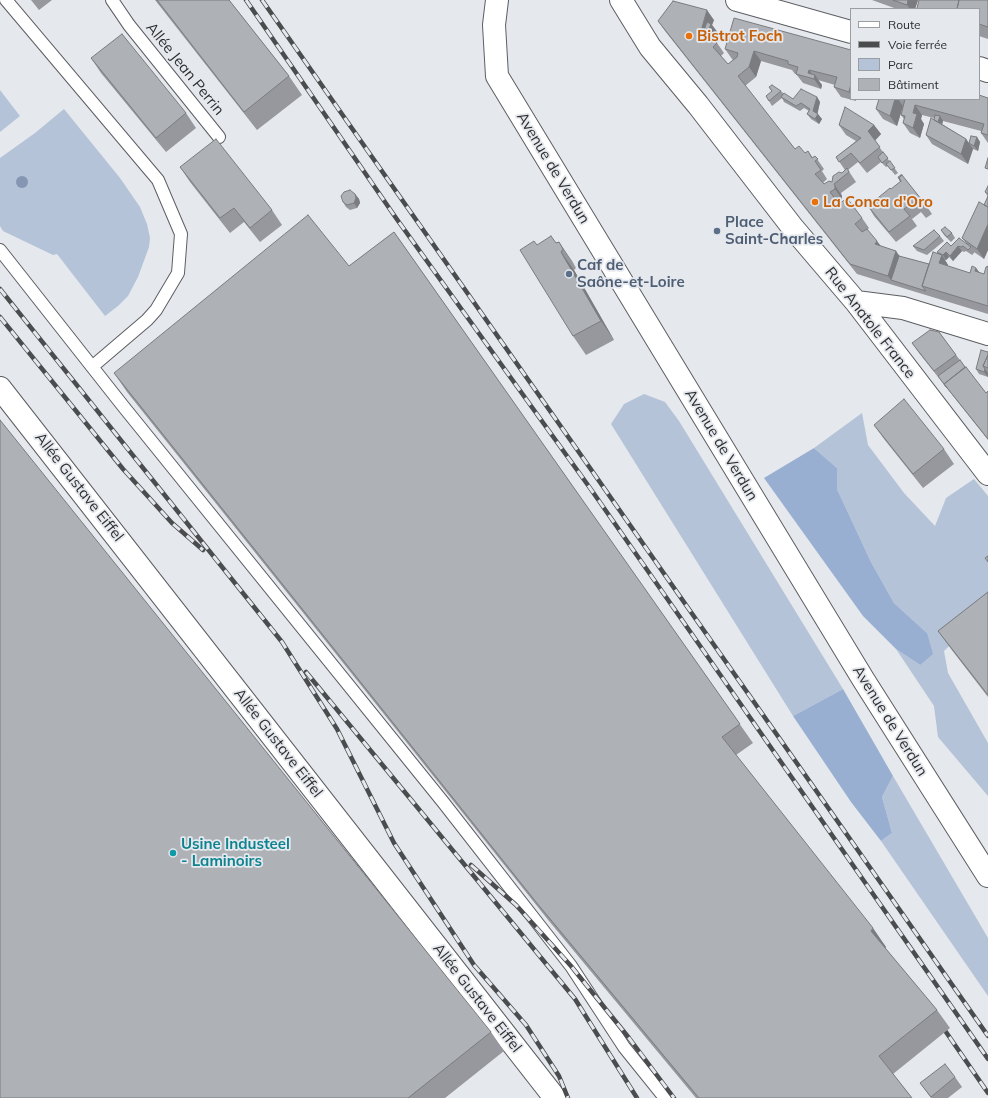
<!DOCTYPE html>
<meta charset="utf-8">
<style>
body{margin:0}
#map{position:relative;width:988px;height:1098px;overflow:hidden;background:#e5e8ed;font-family:Mulish,sans-serif}
canvas{display:block}
.legend{position:absolute;left:850px;top:8px;width:130px;height:92px;box-sizing:border-box;background:#e5e8ed;border:1px solid #9b9ea1;margin:0;padding:5px 7px;list-style:none;font-size:12px;color:#2d2e30}
.legend li{display:flex;align-items:center;gap:8px;height:20px}
.legend b{width:20px;border:1px solid #9b9ea1}
</style>
<div id="map">
<canvas width="988" height="1098"></canvas>
<ul class="legend">
<li><b style="height:5px;background:#fff"></b>Route</li>
<li><b style="height:5px;background:#4b4c4e"></b>Voie ferrée</li>
<li><b style="height:11px;background:#b4c3d8"></b>Parc</li>
<li><b style="height:11px;background:#aeb1b6"></b>Bâtiment</li>
</ul>
</div>
<script>
const ctx = document.querySelector('canvas').getContext('2d');
ctx.lineJoin = 'round';
function paint(path, color) { ctx.fillStyle = color; ctx.fill(path, 'evenodd'); }
const shape = rows => new Path2D(rows.map(r => 'M' + r).join(''));
function trace(path, color, width, dash) { ctx.strokeStyle = color; ctx.lineWidth = width; ctx.lineCap = dash ? 'butt' : 'round'; ctx.setLineDash(dash || []); ctx.stroke(path); }
function write(font, color, halo, rows, align = 'center') {
  ctx.font = font + ' Mulish,sans-serif'; ctx.lineWidth = 3.5; ctx.setLineDash([]); ctx.textBaseline = 'middle'; ctx.strokeStyle = halo; ctx.fillStyle = color; for (const [text, x, y, turn = 0] of rows) {
    ctx.save(); ctx.translate(x, y); ctx.rotate((+turn || 0) * Math.PI / 180); ctx.textAlign = isNaN(turn) ? turn : align; if (halo) ctx.strokeText(text, 0, 0); ctx.fillText(text, 0, 0); ctx.restore();
  }
}
paint(shape([
 [0,90,20,116,0,132],
 [64,109,120,178,140,207,147,224,150,238,149,247,138,277,128,296,118,306,105,316,57,254,53,255,3,231,0,226,0,158,35,133],
 [644,394,665,402,679,421,843,689,793,716,611,424,624,404],
 [862,413,868,445,904,493,935,526,946,498,974,479,988,496,988,609,944,651,948,673,988,743,988,796,938,737,934,706,896,649,920,665,927,633,894,603,871,562,837,489,837,468,814,448],
 [893,776,988,938,988,996,881,841,892,833,882,797]
]), '#b4c3d8');
paint(shape([
 [814,448,837,468,837,489,871,562,894,603,927,633,933,654,920,665,896,649,863,616,764,478],
 [843,689,893,776,882,797,892,833,881,841,851,802,793,716]
]), '#99afd1');
const lane = shape([
 [6,0,158,180,181,234,178,273,156,310,147,320,93,366],
 [112,0,129,25,219,137],
 [0,250,123,406,443,802,571,966,624,1047,665,1098]
]);
const street = shape([
 [621,0,650,47,698,105,793,228,856,302,988,474],
 [856,302,903,308,988,334],
 [0,388,555,1098]
]);
const secondary = shape([
 [497,0,494,25,497,76,863,679,988,876],
 [737,0,851,32],
 [979,68,988,71]
]);
trace(lane, '#5c5e62', 14);
trace(street, '#5c5e62', 24);
trace(secondary, '#5c5e62', 24);
trace(lane, '#fff', 12);
trace(street, '#fff', 22);
trace(secondary, '#fff', 22);
const rail = shape([
 [246,0,396,218,590,488,988,1059],
 [262,0,988,1036],
 [0,289,282,642,337,729,394,843,474,965,526,1025,559,1076,568,1098],
 [0,317,123,469,172,523,203,550],
 [306,672,575,999,637,1098],
 [471,865,516,905,571,966,629,1038,674,1098],
 [938,1023,946,1032,988,1093]
]);
trace(rail, '#4b4c4e', 4.5);
trace(rail, '#e5e8ed', 3, [9]);
ctx.fillStyle = '#8496b2';
for (const [x, y] of [
 [22,182]
]) { ctx.beginPath(); ctx.arc(x, y, 6, 0, 2 * Math.PI); ctx.fill(); }
paint(shape([
 [31,0,52,0,39,10],
 [155,0,229,0,289,76,302,95,257,130],
 [872,0,918,0,915,9,897,9],
 [988,0,988,39,979,36,979,9,918,9,917,8],
 [714,20,712,25,718,33,715,40,724,53,721,56,728,64,733,60,732,59,725,49,851,50,851,99,856,99,856,101,841,97,834,87,835,85,818,80,822,85,821,89,803,83,796,74,795,74,792,70,761,61,756,77,745,86,795,149,805,153,808,151,813,158,815,156,824,169,822,171,827,179,823,183,824,184,832,182,845,170,836,157,856,141,846,135,839,125,874,125,881,134,875,141,898,173,895,175,888,166,886,167,881,162,867,173,858,162,848,170,856,182,841,193,842,196,842,199,837,202,839,204,862,218,869,228,867,230,881,246,896,251,899,256,929,264,937,253,951,246,966,243,962,238,984,205,988,197,985,192,988,186,988,250,984,259,974,252,975,252,972,255,966,251,964,252,962,251,953,261,949,257,946,260,945,260,948,265,948,266,970,273,976,268,980,273,984,274,988,266,988,314,857,274,665,31,658,21],
 [91,58,186,113,196,128,166,152,101,73],
 [769,87,781,91,783,93,793,99,817,97,820,102,817,114,822,119,819,124,811,119,807,114,809,111,804,108,800,111,784,102,782,98,772,106,766,96,772,92],
 [988,98,988,143,981,133,981,131,943,121,942,124,966,139,969,143,977,137,980,142,978,151,973,149,968,164,932,144,926,135,934,118,922,115,921,119,924,124,920,138,910,133,903,123,904,119,901,115,903,106,897,126,883,119,876,109,879,99,979,99],
 [180,167,272,210,282,225,260,242,244,222,230,233,190,182],
 [898,177,925,204,932,214,926,218,921,212,912,219,917,226,896,242,874,216,868,206,901,182],
 [355,194,359,199,360,203,357,208,350,210,346,207,343,202],
 [941,230,952,233,955,238,951,242,944,235],
 [394,232,753,743,736,755,886,947,885,948,937,1010,950,1028,893,1074,912,1098,696,1098,549,921,127,392,114,373,349,266],
 [940,236,944,241,927,255,917,251,913,246],
 [559,242,576,268,574,270,614,340,586,355,573,336,537,245],
 [939,332,965,367,986,393,988,391,988,440,919,353,912,343],
 [988,352,988,377,979,374,976,369],
 [874,425,944,449,954,464,923,488,884,439],
 [988,592,988,697,951,649,938,631],
 [491,1032,504,1051,445,1098,0,1098],
 [955,1077,962,1087,948,1098,931,1098,920,1083]
]), '#96989d');
paint(shape([
 [908,0,918,0,915,9,910,9,907,5],
 [707,10,714,20,712,25,718,33,715,41,708,41,701,31],
 [754,51,761,61,756,77,749,67],
 [809,70,814,77,815,75,822,85,821,89,814,79,808,73],
 [851,84,851,94,849,92],
 [817,97,820,102,817,116,813,111],
 [895,99,898,99,903,106,897,126,890,116],
 [915,105,922,115,921,119,924,124,920,138,913,128,913,113],
 [818,114,822,119,819,124,815,119],
 [940,116,943,121,941,129,937,124],
 [874,125,881,134,874,141,868,131],
 [977,137,980,142,978,151,974,146],
 [966,139,973,149,968,164,961,154],
 [834,184,842,196,842,199,835,189],
 [355,194,359,199,360,203,357,208,354,203],
 [988,224,988,250,984,259,977,249],
 [877,241,884,251,875,244],
 [559,242,572,261,576,268,563,249],
 [958,246,962,251,953,261,950,256],
 [896,251,903,261,891,280,888,276],
 [561,252,574,270,614,340,601,321],
 [946,252,949,257,946,260,943,255],
 [942,255,948,265,946,273,939,263],
 [976,268,983,278,975,271],
 [985,369,988,373,988,377,984,372],
 [873,928,886,947,884,950,871,931]
]), '#7a7c7f');
const building = shape([
 [157,0,229,0,289,76,244,112,157,0],
 [893,0,908,0,907,5,893,0],
 [919,0,959,0,957,9,920,9,917,8,919,0],
 [959,0,988,0,988,27,979,24,979,9,957,9,959,0],
 [673,1,707,10,701,31,703,33,707,22,711,24,708,31,717,43,713,47,728,64,737,57,738,53,725,49,734,18,851,50,851,84,849,92,834,87,837,77,809,70,808,73,815,75,814,79,796,74,798,67,788,64,788,61,754,51,749,67,738,76,795,149,799,146,805,153,808,151,812,158,815,156,818,159,815,161,821,170,815,174,824,184,829,181,832,182,833,176,839,172,842,173,847,168,849,172,834,184,835,186,835,189,830,192,839,204,847,198,862,218,855,224,862,232,867,229,877,241,875,244,896,251,888,276,850,264,658,21,673,1],
 [122,34,186,113,156,138,91,58,122,34],
 [772,85,781,91,769,101,766,96,772,91,769,87,772,85],
 [801,89,817,97,813,111,818,114,815,119,807,114,810,109,801,103,796,106,781,97,784,93,793,99,801,89],
 [979,95,988,98,988,135,981,133,984,124,915,105,913,113,917,114,913,128,903,123,905,116,901,115,905,99,979,99,979,95],
 [879,99,895,99,890,116,876,109,879,99],
 [845,107,874,125,868,131,880,147,860,163,851,153,839,162,836,157,861,138,839,125,845,107],
 [935,115,940,116,938,122,934,120,935,115],
 [931,118,966,139,961,154,926,135,931,118],
 [971,136,977,137,974,146,969,143,971,136],
 [216,139,272,210,250,228,234,208,220,218,180,167,216,139],
 [883,152,888,158,882,163,878,157,883,152],
 [988,158,988,169,985,168,988,158],
 [890,161,895,168,891,170,886,164,890,161],
 [901,175,902,175,899,178,901,182,898,177,901,175],
 [902,175,925,204,920,208,914,202,904,209,910,216,889,232,868,206,890,188,891,189,901,181,899,178,902,175],
 [988,186,988,194,985,192,988,186],
 [350,190,355,194,356,198,354,203,347,205,343,202,341,196,344,192,350,190],
 [988,196,988,207,984,205,988,196],
 [979,202,988,207,988,224,977,249,962,238,979,202],
 [308,215,349,266,394,232,740,724,722,737,873,928,871,931,937,1010,879,1056,912,1098,699,1098,536,902,114,373,308,215],
 [945,227,952,233,947,237,941,230,945,227],
 [934,230,940,236,924,250,913,246,934,230],
 [551,236,556,243,559,242,563,249,561,252,601,321,573,336,520,250,534,241,537,245,551,236],
 [959,238,971,247,968,250,963,246,961,247,958,246,950,256,946,252,943,255,937,252,947,242,951,246,959,238],
 [933,252,942,255,939,263,970,273,972,266,976,268,975,271,984,274,986,267,988,266,988,306,922,286,933,252],
 [899,256,929,264,922,286,926,291,891,280,899,256],
 [930,330,939,332,956,355,934,371,912,343,930,330],
 [981,350,988,352,988,355,983,366,985,369,984,372,976,369,981,350],
 [988,355,988,368,983,366,988,355],
 [960,360,965,367,944,384,947,388,938,376,960,360],
 [966,367,986,393,988,391,988,439,944,384,966,367],
 [904,399,944,449,913,474,874,425,904,399],
 [0,420,491,1032,408,1098,0,1098,0,420],
 [988,556,988,562,985,558,988,556],
 [988,592,988,695,938,631,988,592],
 [945,1064,955,1077,931,1097,920,1083,945,1064]
]);
paint(building, '#aeb1b6');
trace(building, '#7a7c7f', 1);
for (const [x, y, r, color] of [
 [689,36,4,"#e8710a"],
 [815,202,4,"#e8710a"],
 [717,231,4,"#5c6f8a"],
 [569,274,4,"#5c6f8a"],
 [173,853,4,"#0f9aa8"]
]) { const dot = new Path2D(); dot.arc(x, y, r, 0, 2 * Math.PI); ctx.fillStyle = color; ctx.fill(dot); trace(dot, '#e5e8ed', 1.5); }
write('bold 15px', '#c56008', '#e5e8ed', [
 ["Bistrot Foch",697,36],
 ["La Conca d'Oro",823,202]
], 'left');
write('15px', '#2d2e30', '#e5e8ed', [
 ["Allée Jean Perrin",185,69,51],
 ["Avenue de Verdun",553,168,59],
 ["Rue Anatole France",870,323,52],
 ["Avenue de Verdun",721,445,59],
 ["Allée Gustave Eiffel",79,487,52],
 ["Avenue de Verdun",890,721,58],
 ["Allée Gustave Eiffel",278,743,52],
 ["Allée Gustave Eiffel",477,998,52]
]);
write('bold 15px', '#4e5e75', '#e5e8ed', [
 ["Place",725,222],
 ["Saint-Charles",725,239],
 ["Caf de",577,265],
 ["Saône-et-Loire",577,282]
], 'left');
write('bold 15px', '#0d838f', '#e5e8ed', [
 ["Usine Industeel",181,844],
 ["- Laminoirs",181,861]
], 'left');
</script>
